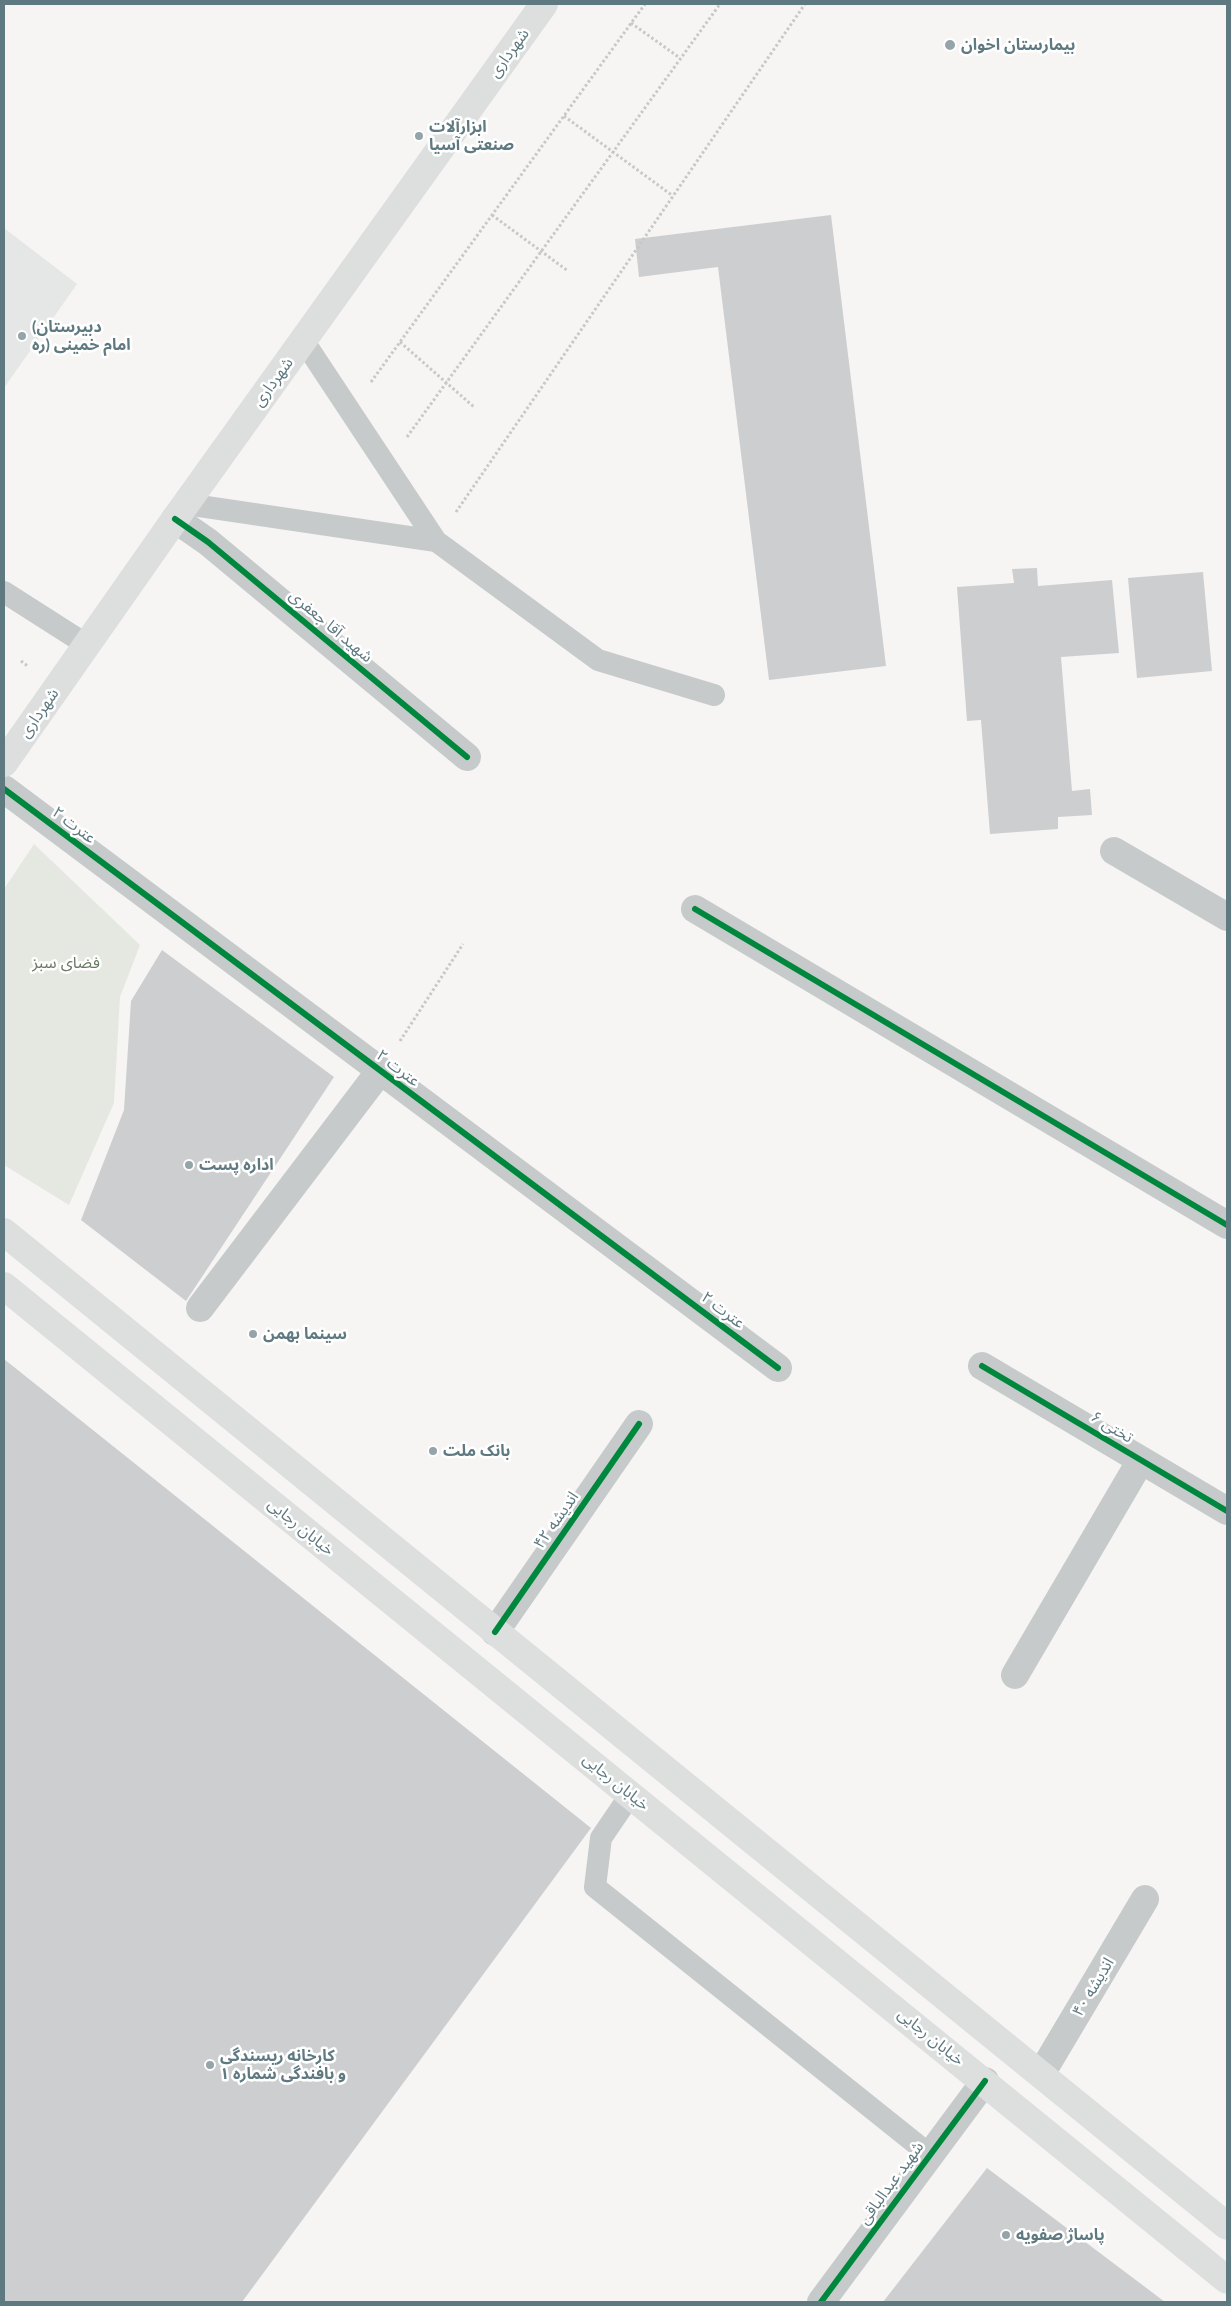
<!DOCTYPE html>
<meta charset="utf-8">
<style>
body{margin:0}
#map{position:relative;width:1231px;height:2306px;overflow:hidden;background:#f6f5f4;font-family:Lato,sans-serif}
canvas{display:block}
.frame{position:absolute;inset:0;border:5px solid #5f7981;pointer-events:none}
</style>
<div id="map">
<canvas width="1231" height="2306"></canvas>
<div class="frame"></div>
</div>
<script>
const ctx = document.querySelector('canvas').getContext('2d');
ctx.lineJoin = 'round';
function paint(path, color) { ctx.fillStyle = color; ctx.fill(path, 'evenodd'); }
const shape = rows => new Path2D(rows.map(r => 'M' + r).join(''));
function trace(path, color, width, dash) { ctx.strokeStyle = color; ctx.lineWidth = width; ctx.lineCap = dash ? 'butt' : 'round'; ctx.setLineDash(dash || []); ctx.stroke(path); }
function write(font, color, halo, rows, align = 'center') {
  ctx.font = font + ' Lato,"Noto Sans Arabic",sans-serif'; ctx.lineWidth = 5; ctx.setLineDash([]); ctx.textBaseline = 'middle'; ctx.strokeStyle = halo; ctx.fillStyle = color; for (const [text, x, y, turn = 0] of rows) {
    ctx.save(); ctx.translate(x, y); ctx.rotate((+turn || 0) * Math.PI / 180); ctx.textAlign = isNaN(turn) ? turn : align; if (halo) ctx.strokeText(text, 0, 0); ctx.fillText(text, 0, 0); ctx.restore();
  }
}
paint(shape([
 [4,228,77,284,4,388]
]), '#e5e7e6');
paint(shape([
 [34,844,140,945,120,997,114,1103,69,1205,4,1165,4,889]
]), '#e5e7e1');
paint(shape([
 [831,215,886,666,769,680,718,267,639,277,635,239],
 [1037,568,1038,586,1112,580,1119,653,1061,657,1072,791,1090,789,1092,815,1058,817,1058,829,990,834,981,720,967,721,957,587,1014,583,1012,569],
 [1203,572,1212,671,1137,678,1128,578],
 [162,950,334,1077,186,1301,81,1220,124,1110,131,1001],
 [4,1359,591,1828,242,2302,4,2302],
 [987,2168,1165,2302,883,2302]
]), '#cdcecf');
trace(shape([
 [631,23,680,58],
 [564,116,673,196],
 [492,215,568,271],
 [400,342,474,407],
 [371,382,645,4],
 [407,437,720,4],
 [456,512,805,4],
 [21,661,29,667],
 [400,1041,463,944]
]), '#c6c8c9', 3, [2.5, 2.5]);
trace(shape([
 [186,504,436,541,303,340],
 [436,541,598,660,714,695],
 [4,592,87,645],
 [631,1794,601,1838,595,1887,930,2155]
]), '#c7caca', 22);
trace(shape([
 [175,519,208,542,467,757],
 [4,789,778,1368],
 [1114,851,1227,917],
 [695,909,1227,1225],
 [200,1308,380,1071],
 [982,1366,1227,1511],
 [495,1632,639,1424],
 [1015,1675,1141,1460],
 [1041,2074,1145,1899]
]), '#c7caca', 28);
trace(shape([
 [821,2302,985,2081]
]), '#c7caca', 28);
trace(shape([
 [4,763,175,519,544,4],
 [4,1232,1227,2226],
 [4,1286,1227,2280]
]), '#dddfdf', 28);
trace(shape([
 [175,519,208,542,467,757],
 [4,789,778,1368],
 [695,909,1227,1225],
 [982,1366,1227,1511],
 [495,1632,639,1424],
 [821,2302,985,2081]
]), '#00873e', 6);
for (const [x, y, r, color] of [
 [950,45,6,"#94a4a9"],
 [419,136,5,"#94a4a9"],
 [22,336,5,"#94a4a9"],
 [189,1165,5,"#94a4a9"],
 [253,1334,5,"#94a4a9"],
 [433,1451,5,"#94a4a9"],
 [210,2065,5,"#94a4a9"],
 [1006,2235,5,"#94a4a9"]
]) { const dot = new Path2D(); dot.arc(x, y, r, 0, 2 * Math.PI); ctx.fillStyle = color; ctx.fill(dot); trace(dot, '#fff', 2); }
write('bold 16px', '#5f7981', '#fff', [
 ["بیمارستان اخوان",961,45],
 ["ابزارآلات",429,127],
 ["صنعتی آسیا",429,145],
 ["(دبیرستان",32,327],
 ["امام خمینی (ره",32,345],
 ["اداره پست",199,1165],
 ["سینما بهمن",263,1334],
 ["بانک ملت",443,1451],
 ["کارخانه ریسندگی",220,2056],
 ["و بافندگی شماره ۱",220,2074],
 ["پاساژ صفویه",1016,2235]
], 'left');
write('16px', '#5f7981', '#fff', [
 ["شهرداری",509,53,-54],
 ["شهرداری",273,382,-54],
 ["شهید آقا جعفری",331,626,40],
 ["شهرداری",39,713,-55],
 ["عترت ۲",74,825,37],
 ["عترت ۲",398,1068,37],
 ["عترت ۲",723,1310,37],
 ["تختی ۶",1112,1427,31],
 ["اندیشه ۴۲",556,1520,-55],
 ["خیابان رجایی",301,1527,39],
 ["خیابان رجایی",616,1782,39],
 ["اندیشه ۴۰",1093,1987,-59],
 ["خیابان رجایی",931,2037,39],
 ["شهید عبدالباقی",891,2183,-54]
]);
write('16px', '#68785f', '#fff', [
 ["فضای سبز",66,963]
]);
</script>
